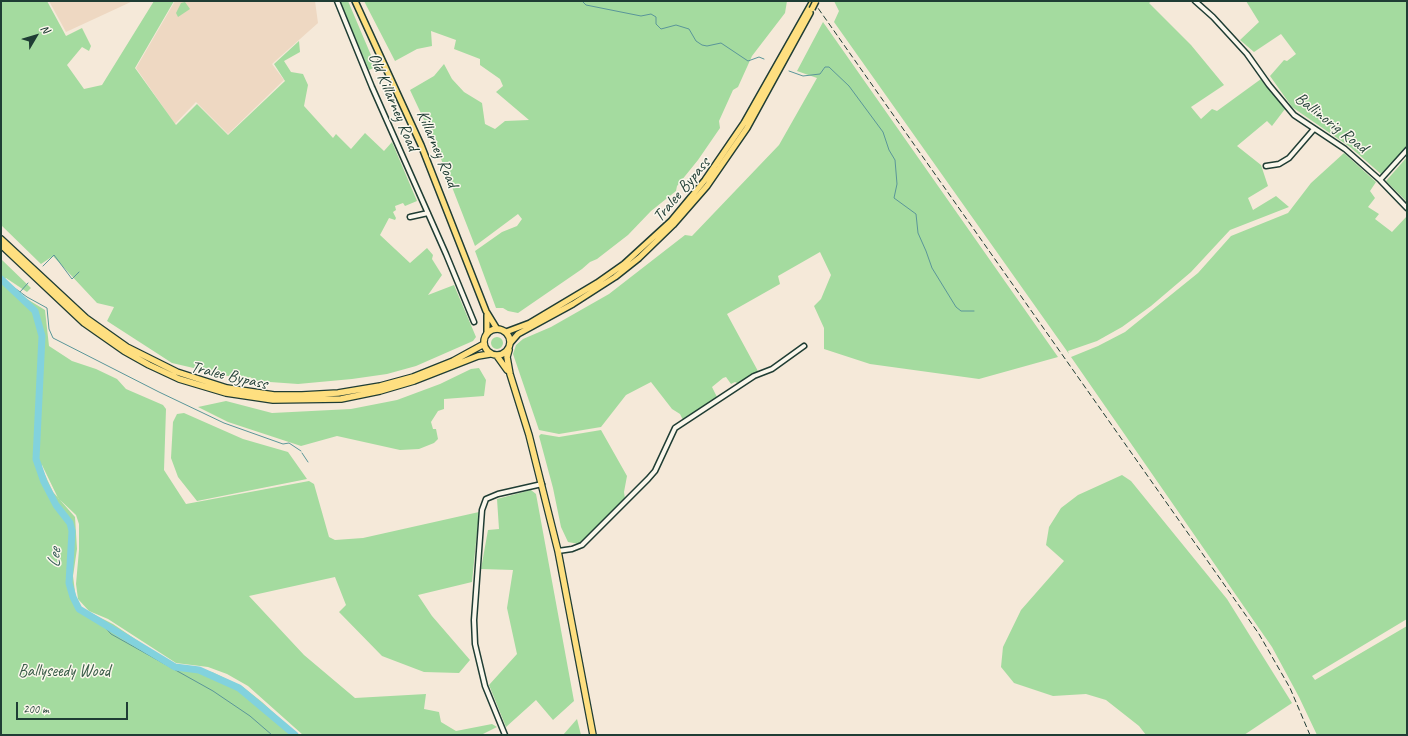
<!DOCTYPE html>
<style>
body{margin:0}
#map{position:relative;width:1408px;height:736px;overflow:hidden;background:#f5e9d9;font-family:Caveat,sans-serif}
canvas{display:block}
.frame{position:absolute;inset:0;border:2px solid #1f3d34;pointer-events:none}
.north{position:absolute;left:16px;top:16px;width:40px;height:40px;-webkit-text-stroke:3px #fbf7ec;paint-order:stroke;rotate:52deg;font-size:11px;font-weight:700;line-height:16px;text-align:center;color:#1f3d34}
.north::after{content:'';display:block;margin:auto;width:14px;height:18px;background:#1f3d34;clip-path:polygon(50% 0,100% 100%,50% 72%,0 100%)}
.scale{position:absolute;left:16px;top:702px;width:112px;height:18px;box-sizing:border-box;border:2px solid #1f3d34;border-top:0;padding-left:5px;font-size:12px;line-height:14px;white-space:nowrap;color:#1f3d34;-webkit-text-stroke:3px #fbf7ec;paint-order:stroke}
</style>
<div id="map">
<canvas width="1408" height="736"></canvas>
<div class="frame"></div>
<div class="north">N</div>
<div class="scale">200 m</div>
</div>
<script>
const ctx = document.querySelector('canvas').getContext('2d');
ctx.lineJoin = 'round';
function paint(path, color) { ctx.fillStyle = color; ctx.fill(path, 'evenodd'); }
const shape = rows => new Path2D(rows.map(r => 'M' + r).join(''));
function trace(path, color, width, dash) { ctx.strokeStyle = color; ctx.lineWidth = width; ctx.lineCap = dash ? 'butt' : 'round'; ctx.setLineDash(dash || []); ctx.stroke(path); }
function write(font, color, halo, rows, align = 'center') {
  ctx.font = font + ' Caveat,sans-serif'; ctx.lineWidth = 3; ctx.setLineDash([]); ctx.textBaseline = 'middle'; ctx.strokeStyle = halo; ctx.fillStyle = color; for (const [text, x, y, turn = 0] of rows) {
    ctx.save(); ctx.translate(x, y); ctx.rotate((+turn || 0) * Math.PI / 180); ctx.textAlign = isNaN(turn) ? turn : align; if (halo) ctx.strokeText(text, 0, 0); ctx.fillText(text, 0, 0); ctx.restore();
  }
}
paint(shape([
 [49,1,133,1,66,32],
 [175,1,315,1,318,23,272,64,284,80,228,134,196,102,175,124,136,68]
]), '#eed8c2');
paint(shape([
 [3,1,47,1,66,36,82,28,91,46,89,51,82,47,67,65,84,89,102,85,154,1,174,1,135,68,176,125,197,104,228,135,285,81,274,64,299,41,300,52,284,61,291,72,303,74,308,85,304,106,333,138,336,134,351,149,365,133,384,151,392,142,417,201,405,206,403,203,395,206,396,210,393,212,396,218,395,220,389,218,380,235,410,263,427,248,433,255,432,259,442,275,428,295,454,285,476,337,473,341,416,366,387,374,352,379,298,384,256,381,250,377,245,380,172,363,107,321,114,307,97,303,53,256,41,264,1,225,1,2],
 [340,1,348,1,376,67,369,70],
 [364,1,787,1,785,13,752,56,738,87,733,90,719,121,720,128,698,160,677,186,676,191,651,211,628,235,597,259,590,262,582,269,518,313,508,311,503,308,496,308,475,251,502,232,517,226,522,219,518,214,475,246,434,141,410,90,434,76,444,64,452,79,464,92,482,103,485,124,495,129,505,121,529,120,496,92,503,86,500,79,480,65,480,59,454,49,456,40,431,31,432,46,417,49,395,61],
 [834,1,1152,1,1149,3,1191,45,1224,85,1191,107,1201,119,1212,109,1217,111,1261,79,1285,109,1272,126,1267,121,1237,146,1261,165,1268,186,1248,198,1253,210,1276,196,1289,207,1230,230,1191,272,1151,306,1122,327,1097,341,1068,351,1069,354,834,22,839,11],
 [1246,1,1407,1,1407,147,1381,174,1350,147,1292,107,1270,76,1284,60,1287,61,1296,54,1281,34,1254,52,1240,40,1259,22],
 [185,2,190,9,178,17,176,13,181,3],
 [823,22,1058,357,979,379,870,364,824,349,824,328,814,306,821,299,831,275,820,252,778,276,780,284,727,314,759,373,739,384,735,382,731,384,726,377,723,378,712,387,717,397,683,420,680,414,672,409,651,382,626,395,601,427,559,434,539,430,513,354,516,345,523,339,551,327,609,294,685,235,692,236,779,145,817,78,797,71],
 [1344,153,1376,182,1370,191,1375,198,1368,207,1379,214,1375,219,1392,232,1407,216,1407,619,1312,676,1315,680,1407,626,1407,735,1317,735,1299,697,1272,647,1071,357,1098,346,1125,332,1198,273,1231,236,1288,213,1311,183],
 [1407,157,1407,202,1386,181],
 [1,259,31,288,27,292,6,278,1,283],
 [1,283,45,310,49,346,72,361,96,369,117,379,126,389,163,405,166,409,164,470,186,504,309,481,314,484,329,537,335,540,363,538,479,512,472,582,418,595,432,616,470,660,459,673,424,672,382,656,339,612,346,605,335,577,249,596,304,655,355,698,426,694,424,709,439,712,441,722,456,731,492,724,497,727,481,735,303,735,248,686,227,674,208,667,176,663,108,619,89,611,78,599,76,584,79,550,79,524,76,515,58,498,42,465,41,466,53,492,75,517,77,549,73,576,76,600,81,608,113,624,175,666,212,672,243,687,262,702,298,735,1,735],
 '491 343a6 6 0 1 1 12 0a6 6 0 1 1-12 0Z',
 [479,368,486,380,484,396,444,399,444,409,438,411,431,422,433,429,436,429,438,439,434,443,419,449,400,450,337,436,301,446,228,422,198,407,226,401,272,413,351,409,397,400,440,384,471,369],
 [184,413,243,439,288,452,307,479,197,501,178,477,171,458,173,422,177,414],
 [601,430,627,476,624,492,625,499,579,544,568,542,561,527,553,488,539,436,541,434,559,437],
 [1122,475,1131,481,1227,599,1292,703,1244,735,1146,735,1139,726,1106,700,1086,694,1053,696,1014,683,1001,667,1003,647,1021,610,1064,561,1046,545,1049,527,1061,508,1078,495],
 [531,490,536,494,574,701,553,720,536,700,506,727,489,685,517,654,507,608,513,570,481,569,488,530,499,529,497,499],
 [577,719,581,735,563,735]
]), '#a4db9f');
trace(shape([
 [582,1,586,5,641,16,651,14,656,17,656,24,661,29,676,25,689,29,696,41,702,45,707,46,721,43,748,61,759,57,764,59],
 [789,71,803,76,820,74,825,67,829,67,849,86,883,132,889,150,895,160,897,184,894,198,916,214,918,233,926,251,932,268,956,307,961,311,974,311],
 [43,266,54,255,72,279,79,272],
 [5,281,27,297,47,308,49,329,53,338,159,392,224,423,283,444,289,443,301,451],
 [20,292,28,283],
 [302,453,308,462],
 [98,619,111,634,213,691,250,716,272,735]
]), '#5a9699', 1);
trace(shape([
 [1,279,35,311,42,336,36,459,44,482,56,505,70,523,72,531,69,583,73,597,79,609,175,667,199,670,239,688,295,735]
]), '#82d2dd', 7);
const minor = shape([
 [337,1,372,87,446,254,474,322],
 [1195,1,1213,17,1247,54,1269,85,1294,115,1345,149,1380,180,1407,208],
 [1266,166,1279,164,1289,158,1314,129],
 [1380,180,1407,150],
 [410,217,428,213],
 [558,551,572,549,582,545,648,479,655,471,675,428,754,376,772,369,804,346],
 [505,735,485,686,475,644,474,620,482,510,486,499,498,494,542,484]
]);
const major = shape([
 [355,1,421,145,486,311,497,329],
 [487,315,487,334],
 [506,332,530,323,597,283,624,264,671,221,705,180,744,123,813,1],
 [511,342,518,334,573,304,615,277,639,258,673,225,707,186,747,128,810,13]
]);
const highway = shape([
 [1,239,86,318,127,347,177,372,227,388,274,395,302,395,338,393,380,386,413,377,453,361,484,344],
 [1,245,84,323,124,351,149,365,179,379,226,393,273,400,341,399,380,391,414,381,478,356,490,354],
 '484 342a13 13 0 1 1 26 0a13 13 0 1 1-26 0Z',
 [509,350,507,357,510,374,529,435,558,551,593,735],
 [497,356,507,370]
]);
trace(minor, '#1f3d34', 7);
trace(major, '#1f3d34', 8);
trace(highway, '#1f3d34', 8);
trace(minor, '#fbf7ec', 4);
trace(major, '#fedf80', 5);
trace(highway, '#fedf80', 5.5);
trace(shape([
 [813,1,1259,634,1290,688,1310,735]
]), '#1f3d34', 1, [6, 3]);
const majorBridge = shape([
 [812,9,816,1]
]);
trace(majorBridge, '#1f3d34', 8, []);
trace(majorBridge, '#fedf80', 5);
write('17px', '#1f3d34', '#fbf7ec', [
 ["Old Killarney Road",393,102,67],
 ["Ballinorig Road",1331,123,38],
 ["Killarney Road",437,149,67],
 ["Tralee Bypass",682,190,-50],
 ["Tralee Bypass",229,376,13]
]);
write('17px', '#3a5d49', '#fbf7ec', [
 ["Ballyseedy Wood",64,672]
]);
write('italic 18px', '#335b56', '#fbf7ec', [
 ["Lee",55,558,-86]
]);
</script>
